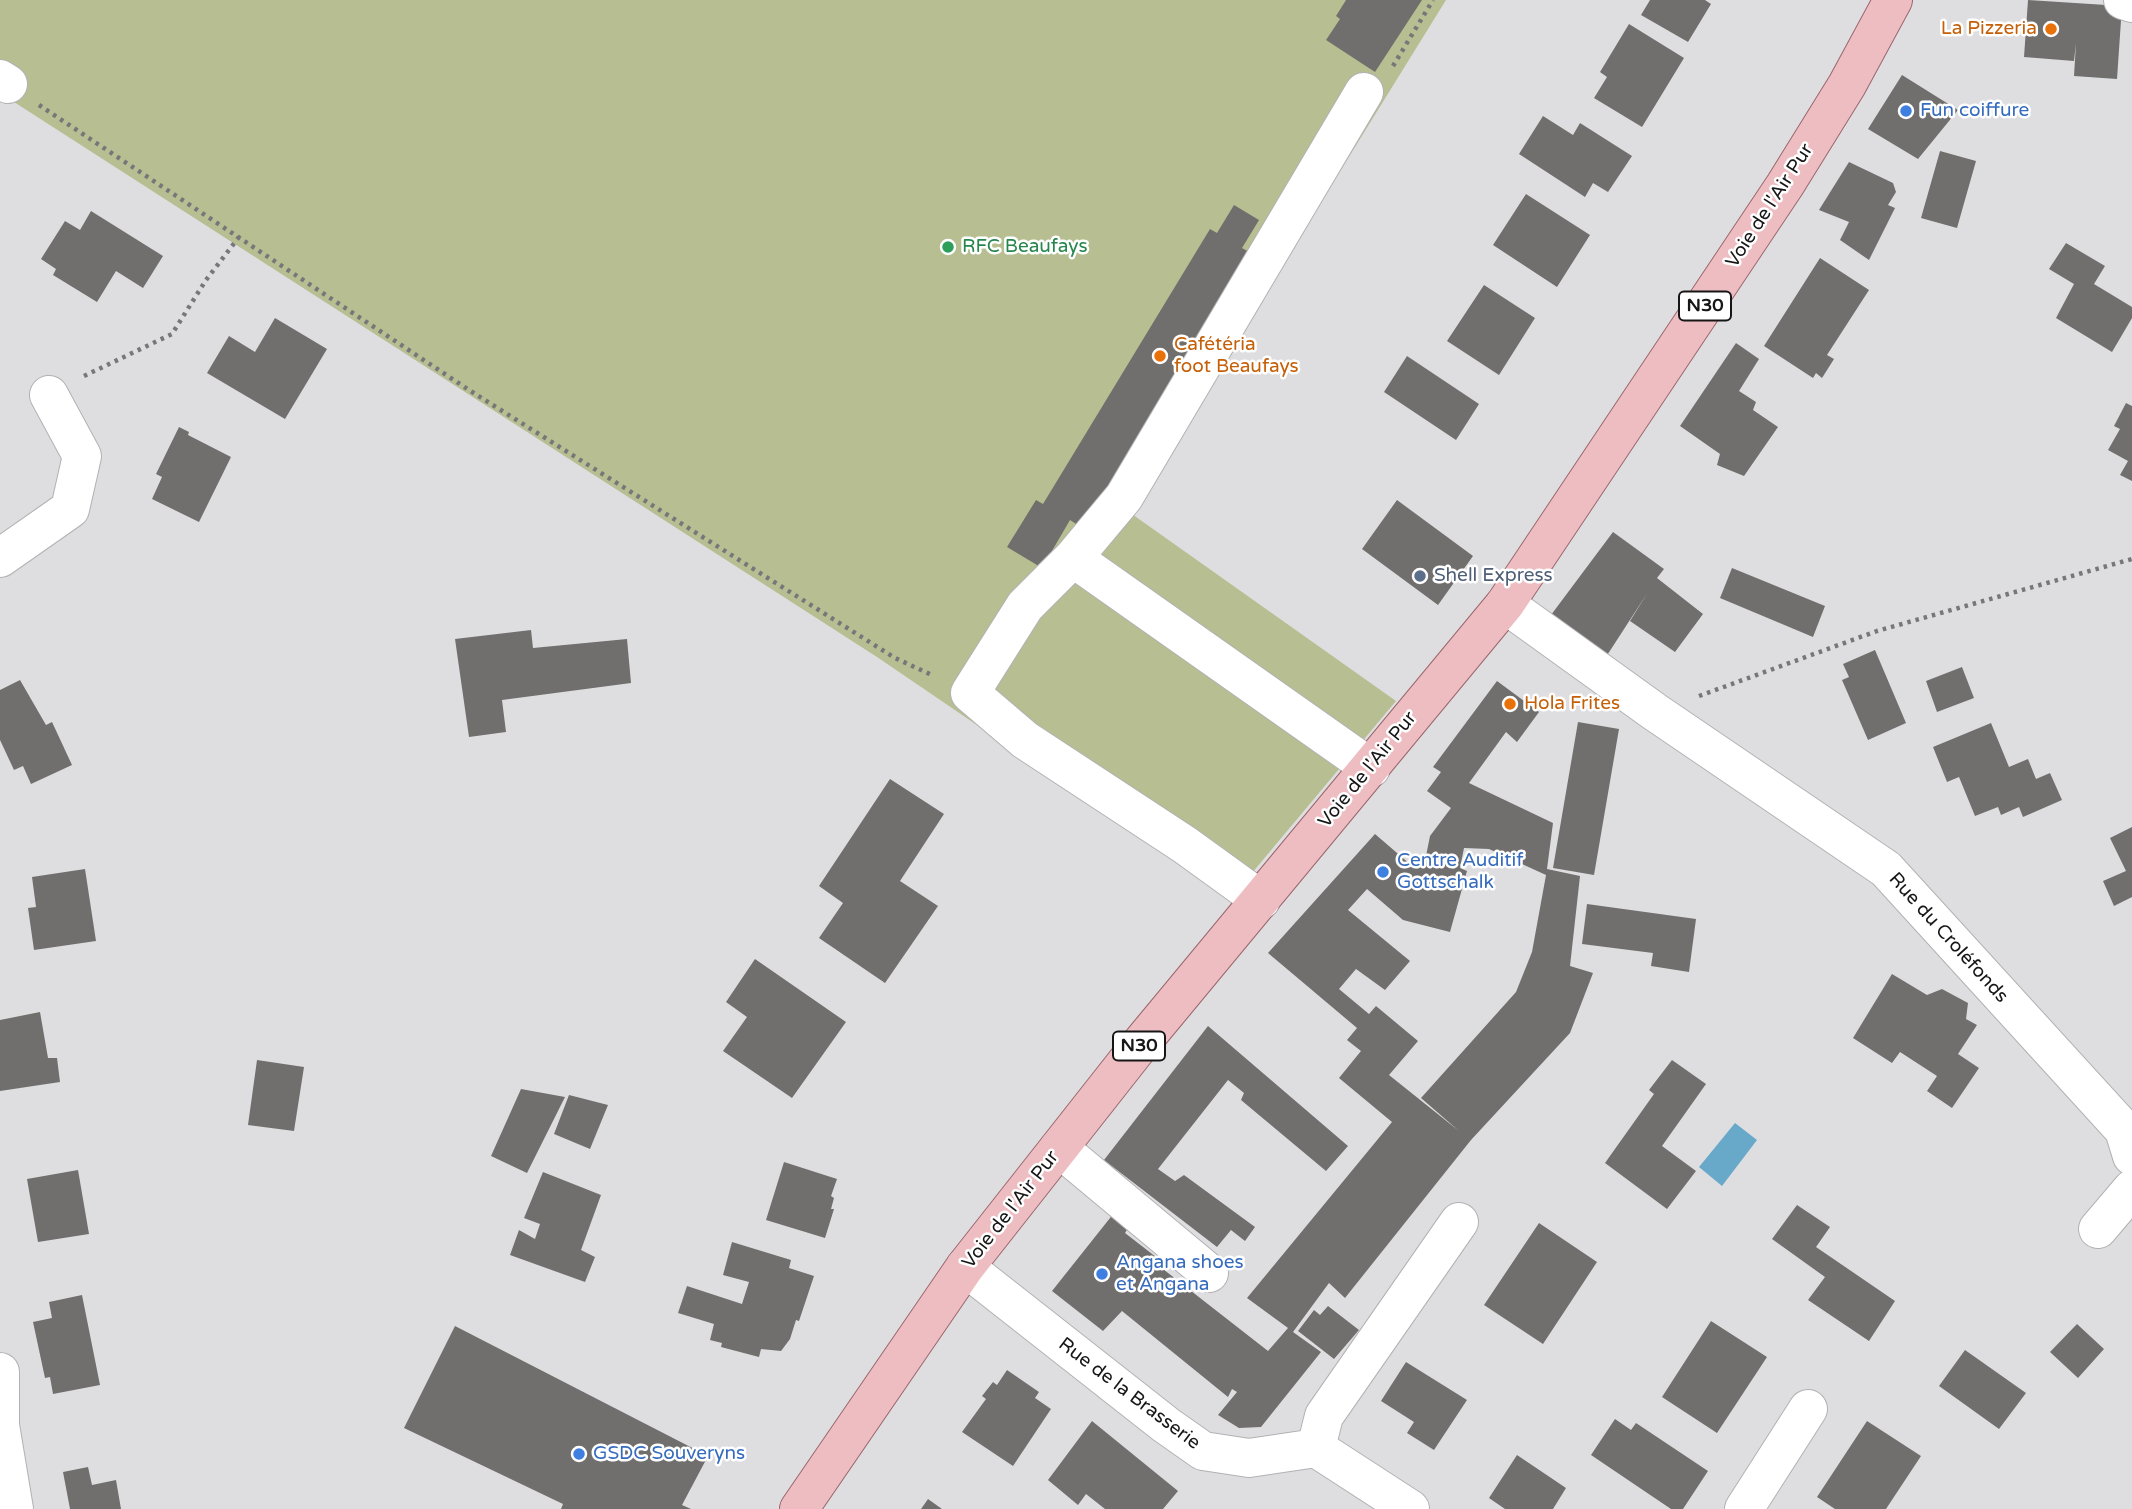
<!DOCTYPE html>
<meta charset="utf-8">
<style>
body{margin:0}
canvas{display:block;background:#dedee1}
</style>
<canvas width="2132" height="1509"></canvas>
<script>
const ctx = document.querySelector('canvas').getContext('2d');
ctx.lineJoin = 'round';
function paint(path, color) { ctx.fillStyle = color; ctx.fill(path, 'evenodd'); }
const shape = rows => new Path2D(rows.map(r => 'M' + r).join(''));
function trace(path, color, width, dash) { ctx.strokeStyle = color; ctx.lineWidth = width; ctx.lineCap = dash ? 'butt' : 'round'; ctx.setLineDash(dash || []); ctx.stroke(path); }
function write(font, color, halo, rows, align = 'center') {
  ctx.font = font + ' "Varela Round",sans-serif'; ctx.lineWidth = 5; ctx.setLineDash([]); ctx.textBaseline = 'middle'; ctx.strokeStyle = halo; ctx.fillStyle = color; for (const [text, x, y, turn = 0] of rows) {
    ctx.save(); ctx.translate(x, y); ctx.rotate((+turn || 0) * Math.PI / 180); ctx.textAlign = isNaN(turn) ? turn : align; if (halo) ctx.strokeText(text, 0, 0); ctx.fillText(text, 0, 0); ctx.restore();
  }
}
paint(shape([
 [0,0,1446,0,1129,512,1396,701,1231,898,877,657,0,93]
]), '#b7be91');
paint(shape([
 [1735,1123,1757,1140,1722,1186,1699,1167]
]), '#68a8c8');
paint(shape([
 [1346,0,1422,0,1375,72,1326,40,1340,19,1336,16],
 [1650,0,1705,0,1711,4,1688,42,1641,15],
 [2028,0,2122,6,2117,79,2074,76,2076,43,2074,61,2024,57],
 [1629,24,1684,58,1642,127,1594,98,1607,77,1600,72],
 [1902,75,1958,110,1918,159,1868,129],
 [1543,116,1573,135,1580,123,1632,156,1608,192,1593,183,1585,197,1519,154],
 [1940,151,1976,161,1957,228,1921,218],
 [1849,162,1893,183,1896,192,1888,205,1895,208,1869,260,1840,240,1849,222,1819,210],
 [1526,194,1590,235,1557,287,1493,245],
 [1234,205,1259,220,1242,248,1251,253,1084,529,1070,520,1042,568,1007,547,1036,500,1043,504,1210,229,1217,233],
 [91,211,163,256,143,288,116,271,97,302,53,275,56,269,41,259,65,221,80,230],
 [2066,243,2105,266,2094,284,2132,307,2132,318,2112,352,2056,318,2074,284,2049,269],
 [1820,258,1869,290,1827,355,1834,359,1822,378,1816,373,1813,378,1764,346],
 [1484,285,1535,318,1499,375,1447,341],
 [275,318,327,349,285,419,207,373,229,336,255,352],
 [1736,343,1759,359,1739,391,1756,402,1753,410,1778,427,1744,476,1717,465,1720,454,1680,426],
 [1407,356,1479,404,1456,440,1384,392],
 [2126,403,2132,406,2132,481,2120,475,2128,461,2108,450,2120,429,2114,426],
 [179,427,189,432,188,435,231,457,199,522,152,499,162,477,156,474],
 [1397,500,1473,556,1438,605,1362,549],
 [1613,532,1664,569,1657,578,1703,614,1675,652,1630,621,1648,592,1604,660,1548,619],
 [1732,568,1825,606,1813,637,1720,598],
 [531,630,533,648,627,639,631,683,502,700,506,732,469,737,455,639],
 [1875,650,1906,723,1868,740,1842,680,1849,677,1843,664],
 [1962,667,1974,698,1937,712,1926,681],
 [20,680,46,725,52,722,72,765,31,784,23,766,14,770,0,740,0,690],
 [1497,681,1539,712,1517,742,1506,732,1469,783,1553,823,1547,869,1580,876,1570,966,1593,973,1570,1033,1471,1140,1345,1298,1329,1283,1293,1332,1321,1352,1261,1427,1239,1428,1218,1415,1237,1392,1232,1389,1228,1397,1122,1311,1103,1331,1052,1291,1114,1213,1130,1225,1125,1233,1156,1257,1154,1262,1268,1351,1288,1328,1247,1298,1392,1122,1339,1078,1361,1051,1347,1040,1357,1028,1268,953,1375,834,1411,865,1425,861,1430,836,1451,808,1427,791,1441,772,1433,767],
 [1464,848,1489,849,1546,875,1532,952,1516,992,1421,1098,1459,1131,1389,1075,1418,1041,1376,1006,1369,1014,1339,989,1356,969,1385,990,1410,961,1348,910,1367,889,1403,920,1450,932,1467,871,1460,868],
 [1578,722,1619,729,1594,875,1553,868],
 [1991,723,2009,767,2028,759,2036,779,2050,773,2062,800,2023,817,2019,807,2001,815,1998,807,1975,816,1959,777,1947,782,1933,747],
 [890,779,944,814,900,881,938,906,885,983,819,938,843,903,819,886],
 [2132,827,2132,897,2114,906,2103,881,2126,871,2110,838],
 [85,869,96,941,34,950,28,908,36,907,32,877],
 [1587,904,1696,919,1689,972,1651,966,1653,953,1582,944],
 [755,959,846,1022,792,1098,723,1051,747,1017,726,1002],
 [1892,974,1927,995,1942,989,1968,1003,1966,1019,1977,1025,1958,1054,1979,1068,1952,1108,1927,1091,1937,1076,1900,1052,1892,1063,1853,1038],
 [40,1012,48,1058,57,1058,60,1082,0,1091,0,1020],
 [1208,1026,1348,1146,1326,1171,1241,1100,1244,1093,1228,1080,1158,1169,1175,1181,1184,1175,1255,1227,1245,1241,1231,1230,1217,1247,1104,1160],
 [257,1060,304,1067,294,1131,248,1125],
 [1672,1060,1706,1084,1662,1146,1696,1171,1667,1209,1605,1163,1654,1094,1649,1090],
 [521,1089,565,1097,527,1173,491,1156],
 [569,1095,608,1105,590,1149,554,1134],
 [784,1162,837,1179,831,1196,834,1198,831,1209,834,1209,825,1238,766,1220],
 [78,1170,89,1234,38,1242,27,1179],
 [543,1172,601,1195,581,1250,595,1257,585,1282,510,1255,519,1230,535,1239,540,1224,524,1218],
 [1797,1205,1830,1227,1816,1247,1895,1301,1869,1341,1808,1300,1825,1277,1772,1239],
 [1539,1223,1597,1262,1543,1344,1484,1305],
 [732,1242,791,1260,789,1268,814,1276,799,1321,796,1320,790,1339,781,1351,761,1349,759,1357,721,1347,722,1343,710,1340,714,1324,678,1313,687,1286,742,1304,749,1282,723,1275],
 [82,1295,100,1385,53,1394,50,1377,45,1378,33,1322,52,1318,49,1302],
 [1328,1306,1359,1330,1334,1359,1298,1331,1314,1310,1320,1315],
 [1711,1321,1767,1357,1717,1433,1662,1397],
 [2077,1324,2104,1349,2078,1378,2050,1352],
 [455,1326,708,1456,682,1505,691,1509,561,1509,563,1504,404,1428],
 [1965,1350,2026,1393,1999,1429,1939,1386],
 [1406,1362,1467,1400,1434,1450,1407,1433,1414,1422,1381,1401],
 [1007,1370,1039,1392,1035,1398,1051,1409,1013,1466,962,1432,986,1399,982,1396,993,1382,997,1385],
 [1615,1419,1631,1430,1636,1423,1708,1471,1683,1509,1671,1509,1591,1455],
 [1092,1421,1178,1491,1163,1509,1105,1509,1086,1494,1078,1505,1048,1480],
 [1867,1421,1921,1456,1886,1509,1835,1509,1817,1497],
 [1517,1455,1566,1488,1553,1509,1505,1509,1489,1498],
 [88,1467,92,1485,116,1480,121,1509,70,1509,63,1472],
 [928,1499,942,1509,921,1509]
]), '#716f6d');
const minor = shape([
 [2123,0,2132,3],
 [0,79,8,84],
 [0,558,70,509,82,456,49,395],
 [1073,558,1371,768],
 [1505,604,1655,712,1886,869,2124,1130,2132,1156],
 [1261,900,1185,845,1025,740,970,693,1025,606,1073,558,1124,497,1364,92],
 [1059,1148,1209,1273],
 [2098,1229,2132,1189],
 [965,1267,1166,1425,1203,1451,1249,1458,1316,1448,1410,1509],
 [0,1372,0,1422],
 [0,1425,14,1509],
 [1316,1448,1324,1416,1459,1222],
 [1744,1509,1808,1409]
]);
const major = shape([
 [799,1509,965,1267,1143,1041,1505,604,1785,185,1847,85,1893,0]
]);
trace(minor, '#b2b2b4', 40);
trace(major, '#9a666b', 40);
trace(shape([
 [1393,66,1433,0],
 [39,105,469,390,895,658,934,676],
 [84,376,172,334,206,280,239,237],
 [1699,696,1877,631,2132,559]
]), '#777779', 4.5, [3.5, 5]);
trace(minor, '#fff', 38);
trace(major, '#edbdc1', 38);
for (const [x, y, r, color] of [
 [2051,29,7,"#e8710a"],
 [1906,111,7,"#3f7fe0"],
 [948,247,7,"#2e9e5b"],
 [1160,356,7,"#e8710a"],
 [1420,576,7,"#5c6f8a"],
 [1510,704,7,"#e8710a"],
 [1383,872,7,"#3f7fe0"],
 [1102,1274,7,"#3f7fe0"],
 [579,1454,7,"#3f7fe0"]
]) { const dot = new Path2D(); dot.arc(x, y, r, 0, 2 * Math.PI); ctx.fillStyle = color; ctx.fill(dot); trace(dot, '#fff', 2.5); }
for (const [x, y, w] of [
 [1705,306,52],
 [1139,1046,52]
]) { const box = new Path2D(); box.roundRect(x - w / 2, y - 14.5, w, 29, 5); ctx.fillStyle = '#fff'; ctx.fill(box); trace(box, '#161617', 2); }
write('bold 18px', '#161617', null, [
 ["N30",1705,306],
 ["N30",1139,1046]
]);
write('19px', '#c56008', '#fff', [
 ["La Pizzeria",2037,29,"right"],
 ["Cafétéria",1174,345],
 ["foot Beaufays",1174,367],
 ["Hola Frites",1524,704]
], 'left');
write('19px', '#366cbe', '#fff', [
 ["Fun coiffure",1920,111],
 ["Centre Auditif",1397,861],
 ["Gottschalk",1397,883],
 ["Angana shoes",1116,1263],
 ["et Angana",1116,1285],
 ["GSDC Souveryns",593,1454]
], 'left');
write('19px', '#161617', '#fff', [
 ["Voie de l'Air Pur",1770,206,-57],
 ["Voie de l'Air Pur",1368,770,-51],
 ["Rue du Croléfonds",1948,938,48],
 ["Voie de l'Air Pur",1011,1210,-52],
 ["Rue de la Brasserie",1129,1394,37]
]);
write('19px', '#27864d', '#fff', [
 ["RFC Beaufays",962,247]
], 'left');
write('19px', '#4e5e75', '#fff', [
 ["Shell Express",1434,576]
], 'left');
</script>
